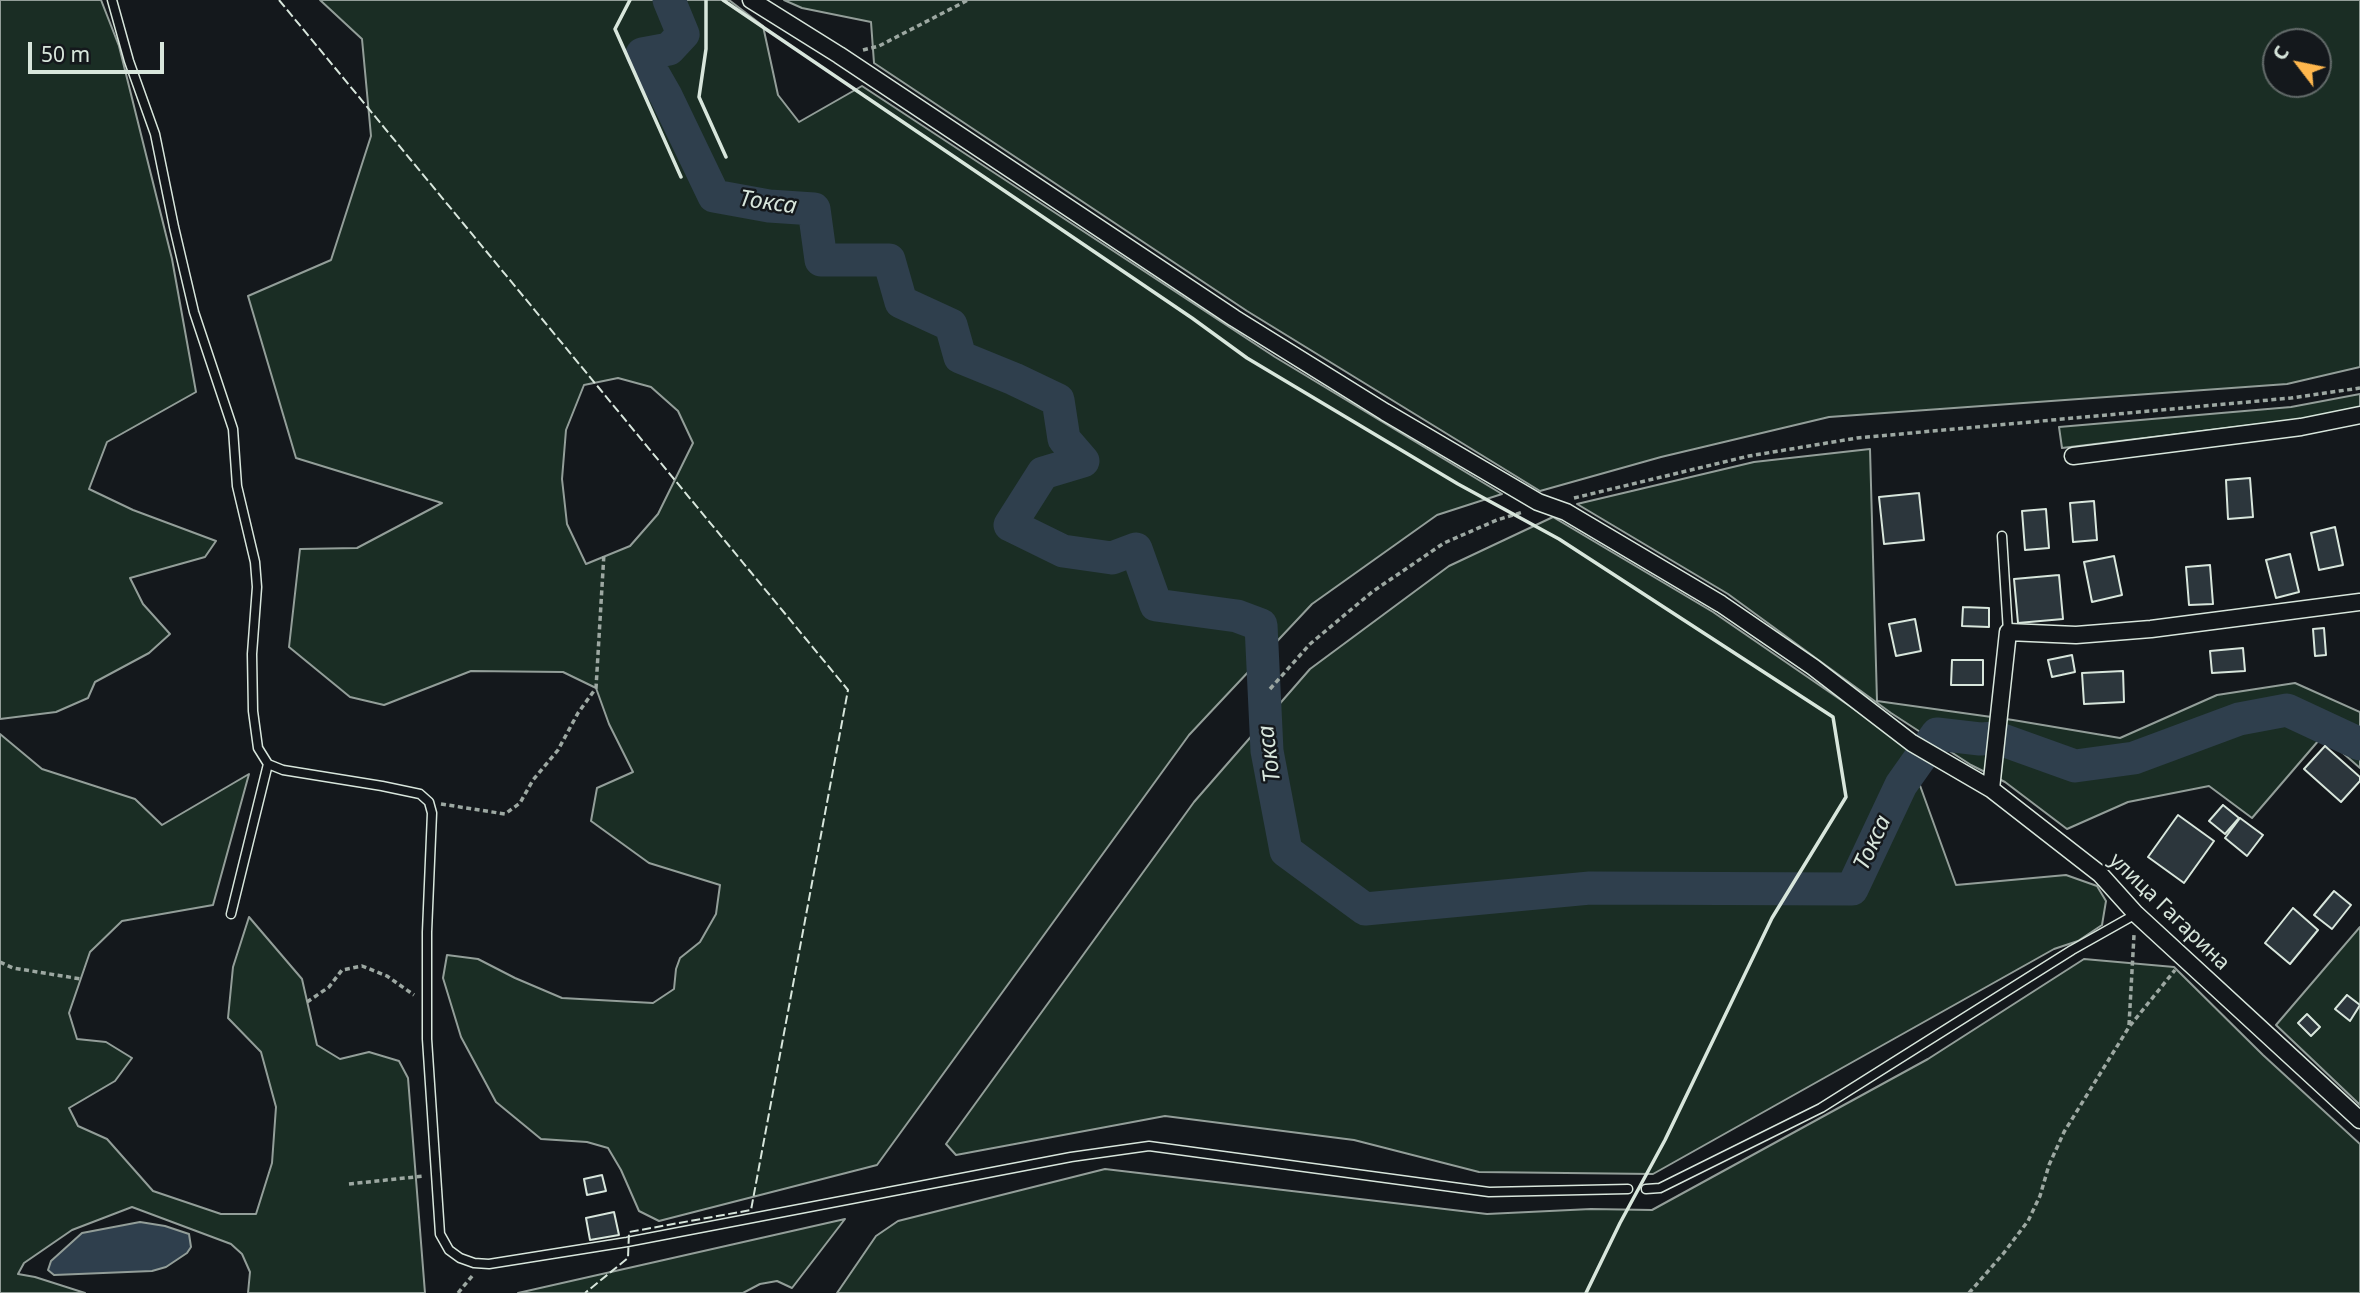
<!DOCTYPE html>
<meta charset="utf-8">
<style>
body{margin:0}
#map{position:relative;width:2360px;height:1293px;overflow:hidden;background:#14181c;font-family:"Noto Sans",sans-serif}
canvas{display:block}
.north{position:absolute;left:2262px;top:28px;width:70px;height:70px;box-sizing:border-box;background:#14181c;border:2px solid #626a69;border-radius:50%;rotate:302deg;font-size:19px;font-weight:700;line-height:28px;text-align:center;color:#d8e6dc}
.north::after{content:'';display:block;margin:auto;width:24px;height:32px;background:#ffb74d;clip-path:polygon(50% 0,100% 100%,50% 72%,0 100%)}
.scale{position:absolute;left:28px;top:42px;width:136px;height:32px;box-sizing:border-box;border:4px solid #d8e6dc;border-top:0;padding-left:9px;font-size:21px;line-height:24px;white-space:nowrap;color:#d8e6dc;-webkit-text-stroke:5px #14181c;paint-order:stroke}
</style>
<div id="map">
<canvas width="2360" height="1293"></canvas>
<div class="north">С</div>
<div class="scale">50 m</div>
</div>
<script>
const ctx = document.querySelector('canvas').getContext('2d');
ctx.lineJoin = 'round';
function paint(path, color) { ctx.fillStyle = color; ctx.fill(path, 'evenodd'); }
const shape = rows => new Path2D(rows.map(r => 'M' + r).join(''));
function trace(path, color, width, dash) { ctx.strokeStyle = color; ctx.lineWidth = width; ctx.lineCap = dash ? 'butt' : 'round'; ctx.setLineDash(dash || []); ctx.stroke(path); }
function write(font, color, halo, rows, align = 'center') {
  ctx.font = font + ' "Noto Sans",sans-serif'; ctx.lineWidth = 5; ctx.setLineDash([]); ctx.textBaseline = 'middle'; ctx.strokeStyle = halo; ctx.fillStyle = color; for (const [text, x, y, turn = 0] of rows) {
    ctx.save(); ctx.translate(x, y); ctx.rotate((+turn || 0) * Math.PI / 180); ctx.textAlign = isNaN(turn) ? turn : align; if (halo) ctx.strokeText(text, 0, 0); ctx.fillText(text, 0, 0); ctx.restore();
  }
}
const green = shape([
 [0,0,101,0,119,46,172,259,196,392,107,442,89,489,133,510,216,541,205,557,130,578,143,604,170,634,149,653,95,682,88,698,56,712,0,719,0,0],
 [320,0,729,0,763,26,778,95,799,122,862,86,1275,357,1502,494,1437,515,1312,604,1189,735,877,1165,659,1221,639,1211,621,1170,608,1148,587,1142,541,1139,496,1102,461,1037,443,978,447,955,478,959,515,978,562,998,653,1003,674,989,676,969,680,958,700,942,716,914,720,885,649,863,591,821,597,788,633,772,609,724,596,688,563,672,471,671,384,705,350,697,289,647,300,549,357,548,442,503,296,458,248,296,331,260,371,136,362,39,320,0],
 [618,378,651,387,678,411,693,443,658,514,630,546,586,564,567,524,562,479,566,430,584,385,618,378],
 [784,0,2360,0,2360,367,2287,384,1829,417,1661,457,1540,491,1247,311,874,63,871,22,802,8,784,0],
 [2276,42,2318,42,2318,84,2276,84,2276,42],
 [2360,394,2360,409,2318,417,2062,448,2059,427,2291,407,2360,394],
 [1870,449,1877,701,2013,720,2120,738,2217,695,2295,683,2360,712,2360,768,2328,740,2319,740,2252,818,2209,786,2128,802,2067,829,2005,782,1971,765,1891,713,1728,594,1577,504,1754,462,1870,449],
 [1553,517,1713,612,1905,744,1956,885,2066,875,2097,886,2106,901,2102,925,2078,941,2054,949,1653,1174,1479,1172,1354,1140,1165,1116,956,1155,946,1144,1194,802,1310,669,1449,566,1553,517],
 [0,734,42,769,135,799,162,825,249,774,213,905,122,921,90,952,69,1013,77,1039,106,1042,132,1058,115,1081,69,1108,78,1126,107,1139,153,1191,221,1214,256,1214,272,1163,276,1107,261,1052,228,1018,233,967,249,917,302,979,317,1045,340,1059,369,1052,399,1061,408,1078,425,1293,248,1293,250,1272,242,1254,231,1244,132,1207,72,1230,24,1263,18,1274,35,1277,85,1293,0,1293,0,734],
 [2360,927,2360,1105,2276,1025,2360,927],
 [2084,959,2174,967,2263,1055,2360,1144,2360,1293,837,1293,876,1236,898,1221,1105,1169,1487,1214,1591,1209,1652,1210,1928,1059,2084,959],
 [845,1219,792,1288,777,1281,760,1284,743,1293,518,1293,845,1219]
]);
paint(green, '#1a2d24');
trace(green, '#939e99', 2);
const water = shape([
 [140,1222,165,1226,189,1234,191,1247,187,1253,166,1267,152,1271,54,1275,48,1270,51,1261,82,1233,140,1222]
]);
paint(water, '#2f3f4d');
trace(water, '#939e99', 2);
trace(shape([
 [669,0,683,34,669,49,642,54,666,96,714,196,769,206,814,209,821,260,889,260,901,302,951,325,960,357,1014,379,1058,400,1064,439,1083,461,1043,473,1010,525,1063,551,1112,558,1136,549,1156,605,1237,616,1261,625,1267,751,1286,851,1365,909,1590,888,1852,889,1901,785,1937,734,1980,739,1997,738,2075,766,2134,758,2239,719,2287,710,2360,744]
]), '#2f3f4d', 33);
const building = shape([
 [2250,478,2253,517,2228,519,2226,480,2250,478],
 [1919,493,1924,540,1884,544,1879,497,1919,493],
 [2094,501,2097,540,2073,542,2070,503,2094,501],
 [2046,509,2049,548,2025,550,2022,511,2046,509],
 [2335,527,2343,565,2319,570,2311,533,2335,527],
 [2290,554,2299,592,2276,598,2266,560,2290,554],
 [2114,556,2122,595,2092,602,2084,562,2114,556],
 [2210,565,2213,604,2189,605,2186,567,2210,565],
 [2059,575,2063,619,2018,623,2014,579,2059,575],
 [1963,607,1989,608,1989,627,1962,626,1963,607],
 [1915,619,1921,651,1896,656,1889,624,1915,619],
 [2324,628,2326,655,2315,656,2313,629,2324,628],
 [2243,648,2245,671,2212,673,2210,651,2243,648],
 [2072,655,2075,672,2052,677,2048,660,2072,655],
 [1952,660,1983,660,1983,685,1951,685,1952,660],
 [2123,671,2124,702,2084,704,2082,673,2123,671],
 [2325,746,2360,777,2360,781,2341,802,2304,769,2325,746],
 [2223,805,2239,818,2225,834,2209,821,2223,805],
 [2178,815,2214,841,2184,883,2148,857,2178,815],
 [2240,818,2263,835,2247,856,2225,838,2240,818],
 [2334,891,2351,905,2332,929,2314,915,2334,891],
 [2293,908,2318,930,2290,964,2265,943,2293,908],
 [2347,995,2360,1005,2350,1021,2335,1009,2347,995],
 [2307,1014,2320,1027,2311,1036,2298,1023,2307,1014],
 [602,1175,606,1191,587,1195,584,1179,602,1175],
 [614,1212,619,1235,590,1240,586,1218,614,1212]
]);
paint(building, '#2c363c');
trace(building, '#d8e6dc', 2);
const service = shape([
 [112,0,129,61,155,134,174,227,194,312,233,429,237,486,255,562,257,587,252,654,253,711,258,748,268,764,283,770,382,786,420,794,429,802,432,813,427,932,427,1039,440,1234,449,1250,460,1258,474,1263,489,1264,627,1242,1071,1157,1149,1146,1489,1192,1628,1189],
 [2002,536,2008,632],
 [231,914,268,764],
 [1646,1189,1660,1188,1821,1108,2072,950,2136,914]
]);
const minor = shape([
 [751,0,839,55,1234,318,1385,412,1538,502,1566,512,1721,604,1813,667,1912,743,1991,789,2100,874,2136,914,2360,1120],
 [2073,456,2301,427,2360,415],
 [1991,789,2008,632,2076,635,2151,629,2360,602]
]);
trace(service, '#d8e6dc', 11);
trace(minor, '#d8e6dc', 19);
trace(shape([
 [863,50,879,46,968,0],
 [1574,498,1749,456,1857,438,2291,398,2360,388],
 [1270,689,1310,644,1372,592,1444,543,1497,520,1523,512],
 [441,804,505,814,520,803,533,780,558,750,578,713,596,688,604,553],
 [0,962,13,968,81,979],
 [307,1002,329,987,342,970,362,966,387,976,414,995],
 [2129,1025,2134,935],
 [349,1184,424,1176],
 [458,1293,473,1275],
 [1969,1293,2003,1254,2028,1221,2040,1196,2049,1165,2064,1132,2129,1027,2175,970]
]), '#9da8a2', 3.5, [5, 3.5]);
trace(service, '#14181c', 8);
trace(minor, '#14181c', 16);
trace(shape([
 [279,0,848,690,751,1210,629,1232,628,1258,585,1293]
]), '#d8e6dc', 2, [9, 3.5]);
trace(shape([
 [630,0,615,29,681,177],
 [706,0,706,49,699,97,726,157],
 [723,0,1192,318,1247,358,1458,484,1559,539,1833,717,1846,797,1772,918,1665,1140,1620,1223,1586,1293]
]), '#d8e6dc', 3.5);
write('21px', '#d8e6dc', '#14181c', [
 ["улица Гагарина",2169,912,44]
]);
write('italic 23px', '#d8e6dc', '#14181c', [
 ["Токса",768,203,8],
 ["Токса",1270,754,-97],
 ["Токса",1873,843,-65]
]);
</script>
